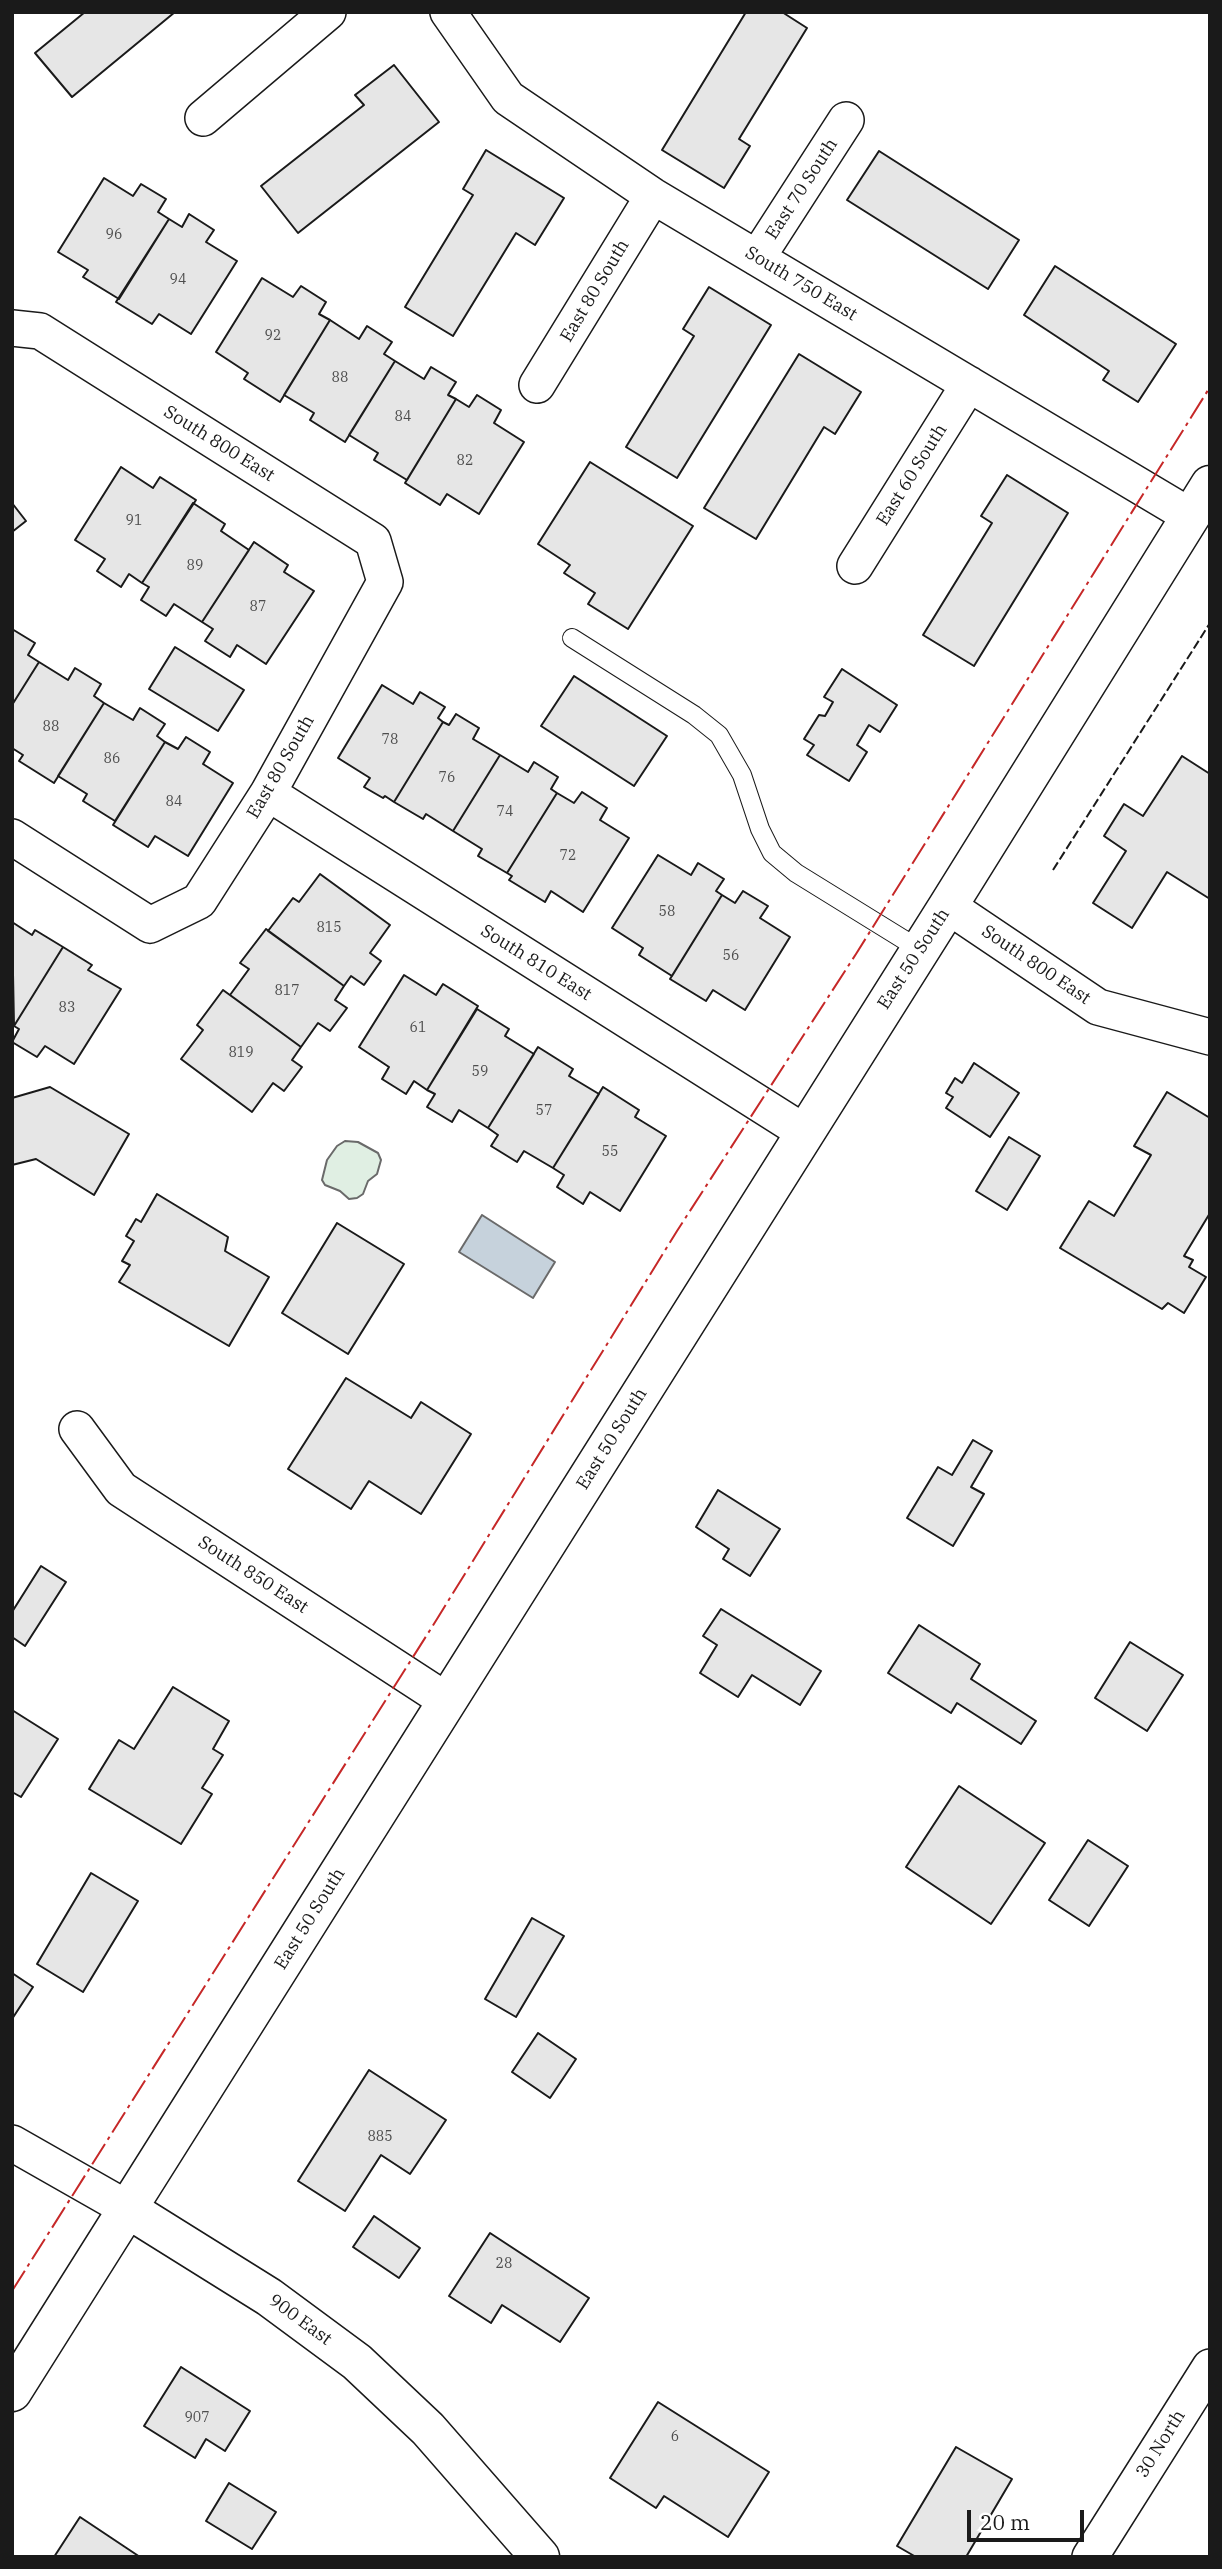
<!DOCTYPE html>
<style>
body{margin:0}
#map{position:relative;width:1222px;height:2569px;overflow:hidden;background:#fff;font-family:"IBM Plex Serif",serif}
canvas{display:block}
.frame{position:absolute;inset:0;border:14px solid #1a1a1a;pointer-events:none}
.scale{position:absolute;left:967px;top:2510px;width:117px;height:32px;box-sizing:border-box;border:4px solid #1a1a1a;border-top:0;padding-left:9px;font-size:21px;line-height:24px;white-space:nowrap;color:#1a1a1a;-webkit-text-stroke:5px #fff;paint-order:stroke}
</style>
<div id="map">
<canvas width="1222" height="2569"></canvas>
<div class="frame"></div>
<div class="scale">20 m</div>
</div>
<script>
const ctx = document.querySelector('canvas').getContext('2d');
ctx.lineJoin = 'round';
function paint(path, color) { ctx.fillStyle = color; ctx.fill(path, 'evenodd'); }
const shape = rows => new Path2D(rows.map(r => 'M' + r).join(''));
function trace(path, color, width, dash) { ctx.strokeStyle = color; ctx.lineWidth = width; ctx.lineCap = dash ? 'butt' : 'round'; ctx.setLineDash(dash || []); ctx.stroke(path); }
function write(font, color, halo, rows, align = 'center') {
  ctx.font = font + ' "IBM Plex Serif",serif'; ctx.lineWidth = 5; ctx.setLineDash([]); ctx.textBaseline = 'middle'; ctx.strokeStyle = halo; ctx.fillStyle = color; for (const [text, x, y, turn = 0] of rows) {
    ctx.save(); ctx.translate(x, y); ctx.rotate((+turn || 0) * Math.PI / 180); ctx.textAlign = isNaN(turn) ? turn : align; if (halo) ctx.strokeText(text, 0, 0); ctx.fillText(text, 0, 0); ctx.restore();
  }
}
const green = shape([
 [345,1141,358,1142,378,1153,381,1160,377,1174,368,1181,363,1194,357,1198,349,1199,340,1191,325,1185,322,1180,327,1160,337,1146,345,1141]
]);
paint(green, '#e0efe3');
trace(green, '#6a6a6a', 2);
const water = shape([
 [482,1215,555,1262,533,1298,459,1252,482,1215]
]);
paint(water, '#c6d2dc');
trace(water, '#6a6a6a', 2);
const building = shape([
 [85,12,175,12,72,97,35,53,85,12],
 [746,12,782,12,807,28,739,139,750,146,724,188,662,150,746,12],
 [394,65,439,122,298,233,261,186,364,105,355,95,394,65],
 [486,150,564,198,535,245,516,233,453,336,405,307,473,195,463,189,486,150],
 [879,151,1019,240,988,289,847,200,879,151],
 [104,178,133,196,141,184,166,199,158,212,169,219,119,299,83,277,88,270,58,252,104,178],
 [189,214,214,230,206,242,237,261,191,334,159,314,152,324,116,302,169,219,182,227,189,214],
 [1055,266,1176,344,1138,402,1103,380,1109,371,1024,315,1055,266],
 [262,278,293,297,301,286,326,302,319,314,330,320,280,402,244,379,248,373,216,352,262,278],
 [709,287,771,325,677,478,626,447,694,336,683,329,709,287],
 [330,320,359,339,367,326,392,342,384,354,395,361,345,442,310,420,314,413,284,395,330,320],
 [799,354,861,392,835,434,824,427,756,539,704,508,799,354],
 [395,361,424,379,431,367,456,382,448,395,456,399,407,480,374,460,378,453,349,435,395,361],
 [477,395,501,410,494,423,524,442,479,514,447,494,440,505,405,483,456,399,469,407,477,395],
 [590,462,693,526,628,629,588,604,595,593,564,573,570,565,538,544,590,462],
 [121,467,153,488,160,477,196,500,142,583,129,574,121,587,97,571,105,559,75,540,121,467],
 [1007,475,1068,513,974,666,923,635,992,523,981,516,1007,475],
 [12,503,26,521,12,532,12,503],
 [193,503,225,524,221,531,249,550,202,622,174,604,166,616,141,600,149,587,142,583,193,503],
 [254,542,288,565,284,572,314,591,266,664,237,645,230,657,205,641,213,629,202,622,254,542],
 [12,629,35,643,28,655,39,662,12,705,12,629],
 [175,647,244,690,218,731,149,689,175,647],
 [39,662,68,680,75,668,101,684,94,696,104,703,54,783,19,761,23,755,12,748,12,705,39,662],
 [842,669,897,705,880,732,869,725,857,745,867,752,849,781,807,755,814,745,804,739,819,715,825,716,833,702,824,697,842,669],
 [574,676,667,736,634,786,541,726,574,676],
 [382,685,413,704,420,692,445,707,438,718,443,722,394,802,385,796,383,798,364,787,370,778,338,758,382,685],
 [104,703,133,720,140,708,165,724,157,736,165,742,115,821,83,801,87,794,58,776,104,703],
 [456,714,479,728,473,739,500,755,453,831,426,814,423,819,394,802,443,722,449,725,456,714],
 [186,737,210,752,203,764,233,783,188,856,155,836,148,847,113,825,165,742,178,749,186,737],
 [500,755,528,772,534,762,558,777,551,789,557,793,507,873,478,856,482,849,453,831,500,755],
 [1182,756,1210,774,1210,899,1167,872,1132,928,1093,903,1126,851,1104,836,1124,804,1143,816,1182,756],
 [582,792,607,808,600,820,629,838,583,912,551,891,545,902,509,880,512,876,507,873,557,793,574,803,582,792],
 [658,855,691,875,698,863,724,879,716,891,722,895,672,976,639,955,643,948,612,928,658,855],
 [320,874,390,925,370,953,381,961,364,985,351,976,344,986,268,931,293,898,299,902,320,874],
 [743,891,768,906,760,918,790,937,745,1010,713,990,706,1001,670,979,722,895,735,903,743,891],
 [12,922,32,935,35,930,63,947,14,1026,12,922],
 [266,929,344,986,335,1000,347,1008,330,1031,318,1023,301,1047,230,995,249,969,240,963,266,929],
 [63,947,92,965,88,970,121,989,74,1064,45,1046,37,1057,12,1042,19,1029,14,1026,63,947],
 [404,975,436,995,443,984,478,1006,427,1090,414,1081,406,1094,382,1079,389,1067,359,1047,404,975],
 [223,990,301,1047,292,1060,302,1067,284,1091,273,1083,252,1112,181,1059,203,1030,197,1025,223,990],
 [477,1009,509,1029,505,1036,534,1054,488,1128,459,1110,452,1122,427,1107,435,1094,427,1090,477,1009],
 [538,1047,573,1069,569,1076,599,1094,553,1168,524,1151,517,1162,491,1146,498,1135,488,1128,538,1047],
 [974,1063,1019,1093,990,1137,946,1108,953,1097,946,1093,955,1078,962,1083,974,1063],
 [50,1087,129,1134,94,1195,36,1159,12,1165,12,1098,50,1087],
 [603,1087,639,1110,635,1117,666,1136,620,1211,590,1192,583,1204,557,1187,564,1175,553,1168,603,1087],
 [1167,1092,1210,1118,1210,1213,1184,1256,1193,1260,1189,1267,1206,1277,1184,1313,1168,1303,1162,1309,1060,1248,1089,1201,1114,1216,1151,1155,1134,1146,1167,1092],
 [1009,1137,1040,1156,1007,1210,976,1191,1009,1137],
 [157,1194,228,1237,225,1251,269,1277,229,1346,119,1282,130,1265,122,1261,134,1241,126,1236,136,1219,141,1222,157,1194],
 [337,1223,404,1264,348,1354,282,1313,337,1223],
 [346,1378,411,1418,421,1402,471,1434,421,1514,369,1481,351,1509,288,1469,346,1378],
 [973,1440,992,1451,971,1487,984,1494,953,1546,907,1518,938,1467,952,1475,973,1440],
 [718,1490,780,1529,750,1576,723,1559,729,1549,696,1527,718,1490],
 [41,1566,66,1582,25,1646,12,1637,12,1612,41,1566],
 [721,1609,821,1671,800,1705,752,1675,738,1697,700,1673,717,1645,703,1636,721,1609],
 [919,1625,980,1664,971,1679,1036,1721,1021,1744,957,1703,951,1713,888,1673,919,1625],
 [1130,1642,1183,1675,1147,1731,1095,1698,1130,1642],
 [173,1687,229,1721,213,1749,223,1755,202,1788,212,1794,181,1844,89,1789,119,1740,134,1749,173,1687],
 [12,1710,58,1739,21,1797,12,1792,12,1710],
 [959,1786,1045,1843,991,1924,906,1867,959,1786],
 [1088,1840,1128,1866,1089,1926,1049,1900,1088,1840],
 [91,1873,138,1901,83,1992,37,1964,91,1873],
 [532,1918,564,1936,516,2017,485,1999,532,1918],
 [12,1973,33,1987,12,2019,12,1973],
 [538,2033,576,2059,550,2098,512,2072,538,2033],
 [369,2070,446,2120,410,2174,381,2155,345,2211,298,2181,369,2070],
 [374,2216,420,2248,399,2278,353,2247,374,2216],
 [490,2233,589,2298,560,2342,502,2305,491,2323,449,2296,490,2233],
 [181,2367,250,2411,225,2451,206,2439,195,2458,144,2426,181,2367],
 [658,2402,769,2472,728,2537,664,2496,656,2508,610,2478,658,2402],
 [956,2447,1012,2479,966,2557,916,2557,897,2546,956,2447],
 [229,2483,276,2512,252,2549,206,2521,229,2483],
 [80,2517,140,2557,54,2557,80,2517]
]);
paint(building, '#e6e6e6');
trace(building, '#1a1a1a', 2);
const lane = shape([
 [572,638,694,715,719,735,742,775,760,829,772,853,796,873,919,949]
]);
const street = shape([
 [448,12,508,98,653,196,1190,516],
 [203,118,328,12],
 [757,258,846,120],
 [12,328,40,331,373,541,385,582,268,793,199,901,150,925,12,837],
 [537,385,653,196],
 [855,566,969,384],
 [268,793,804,1132],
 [948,906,1098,1007,1210,1037],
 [77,1429,121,1489,447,1701],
 [12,2143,128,2209],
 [1090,2557,1210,2367]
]);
const secondary = shape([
 [128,2209,269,2297,357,2362,428,2429,540,2557],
 [12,2392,948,906,1210,485]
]);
trace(lane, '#1a1a1a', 20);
trace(street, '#1a1a1a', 38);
trace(secondary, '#1a1a1a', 41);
trace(lane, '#fff', 18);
trace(street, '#fff', 35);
trace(secondary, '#fff', 38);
trace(shape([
 [1053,870,1210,623]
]), '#1a1a1a', 2, [9, 3.5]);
trace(shape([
 [12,2291,437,1619,677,1231,856,954,1210,387]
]), '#c62828', 2, [24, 5, 3.5, 5]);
write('14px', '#4d4d4d', null, [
 ["96",114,235],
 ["94",178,280],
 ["92",273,336],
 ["88",340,378],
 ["84",403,417],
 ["82",465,461],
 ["91",134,521],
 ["89",195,566],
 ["87",258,607],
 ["88",51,727],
 ["78",390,740],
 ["86",112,759],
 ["76",447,778],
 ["84",174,802],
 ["74",505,812],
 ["72",568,856],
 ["58",667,912],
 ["815",329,928],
 ["56",731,956],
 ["817",287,991],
 ["83",67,1008],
 ["61",418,1028],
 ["819",241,1053],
 ["59",480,1072],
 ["57",544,1111],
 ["55",610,1152],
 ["885",380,2137],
 ["28",504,2264],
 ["907",197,2418],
 ["6",675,2437]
]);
write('18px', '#1a1a1a', '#fff', [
 ["East 70 South",802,189,-57],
 ["South 750 East",801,284,31],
 ["East 80 South",595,291,-59],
 ["South 800 East",219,444,32],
 ["East 60 South",912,475,-58],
 ["East 80 South",281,767,-60],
 ["East 50 South",914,959,-57],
 ["South 810 East",536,963,32],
 ["South 800 East",1036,965,34],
 ["East 50 South",612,1439,-58],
 ["South 850 East",253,1575,33],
 ["East 50 South",310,1919,-58],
 ["900 East",300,2320,36],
 ["30 North",1161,2444,-58]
]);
</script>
